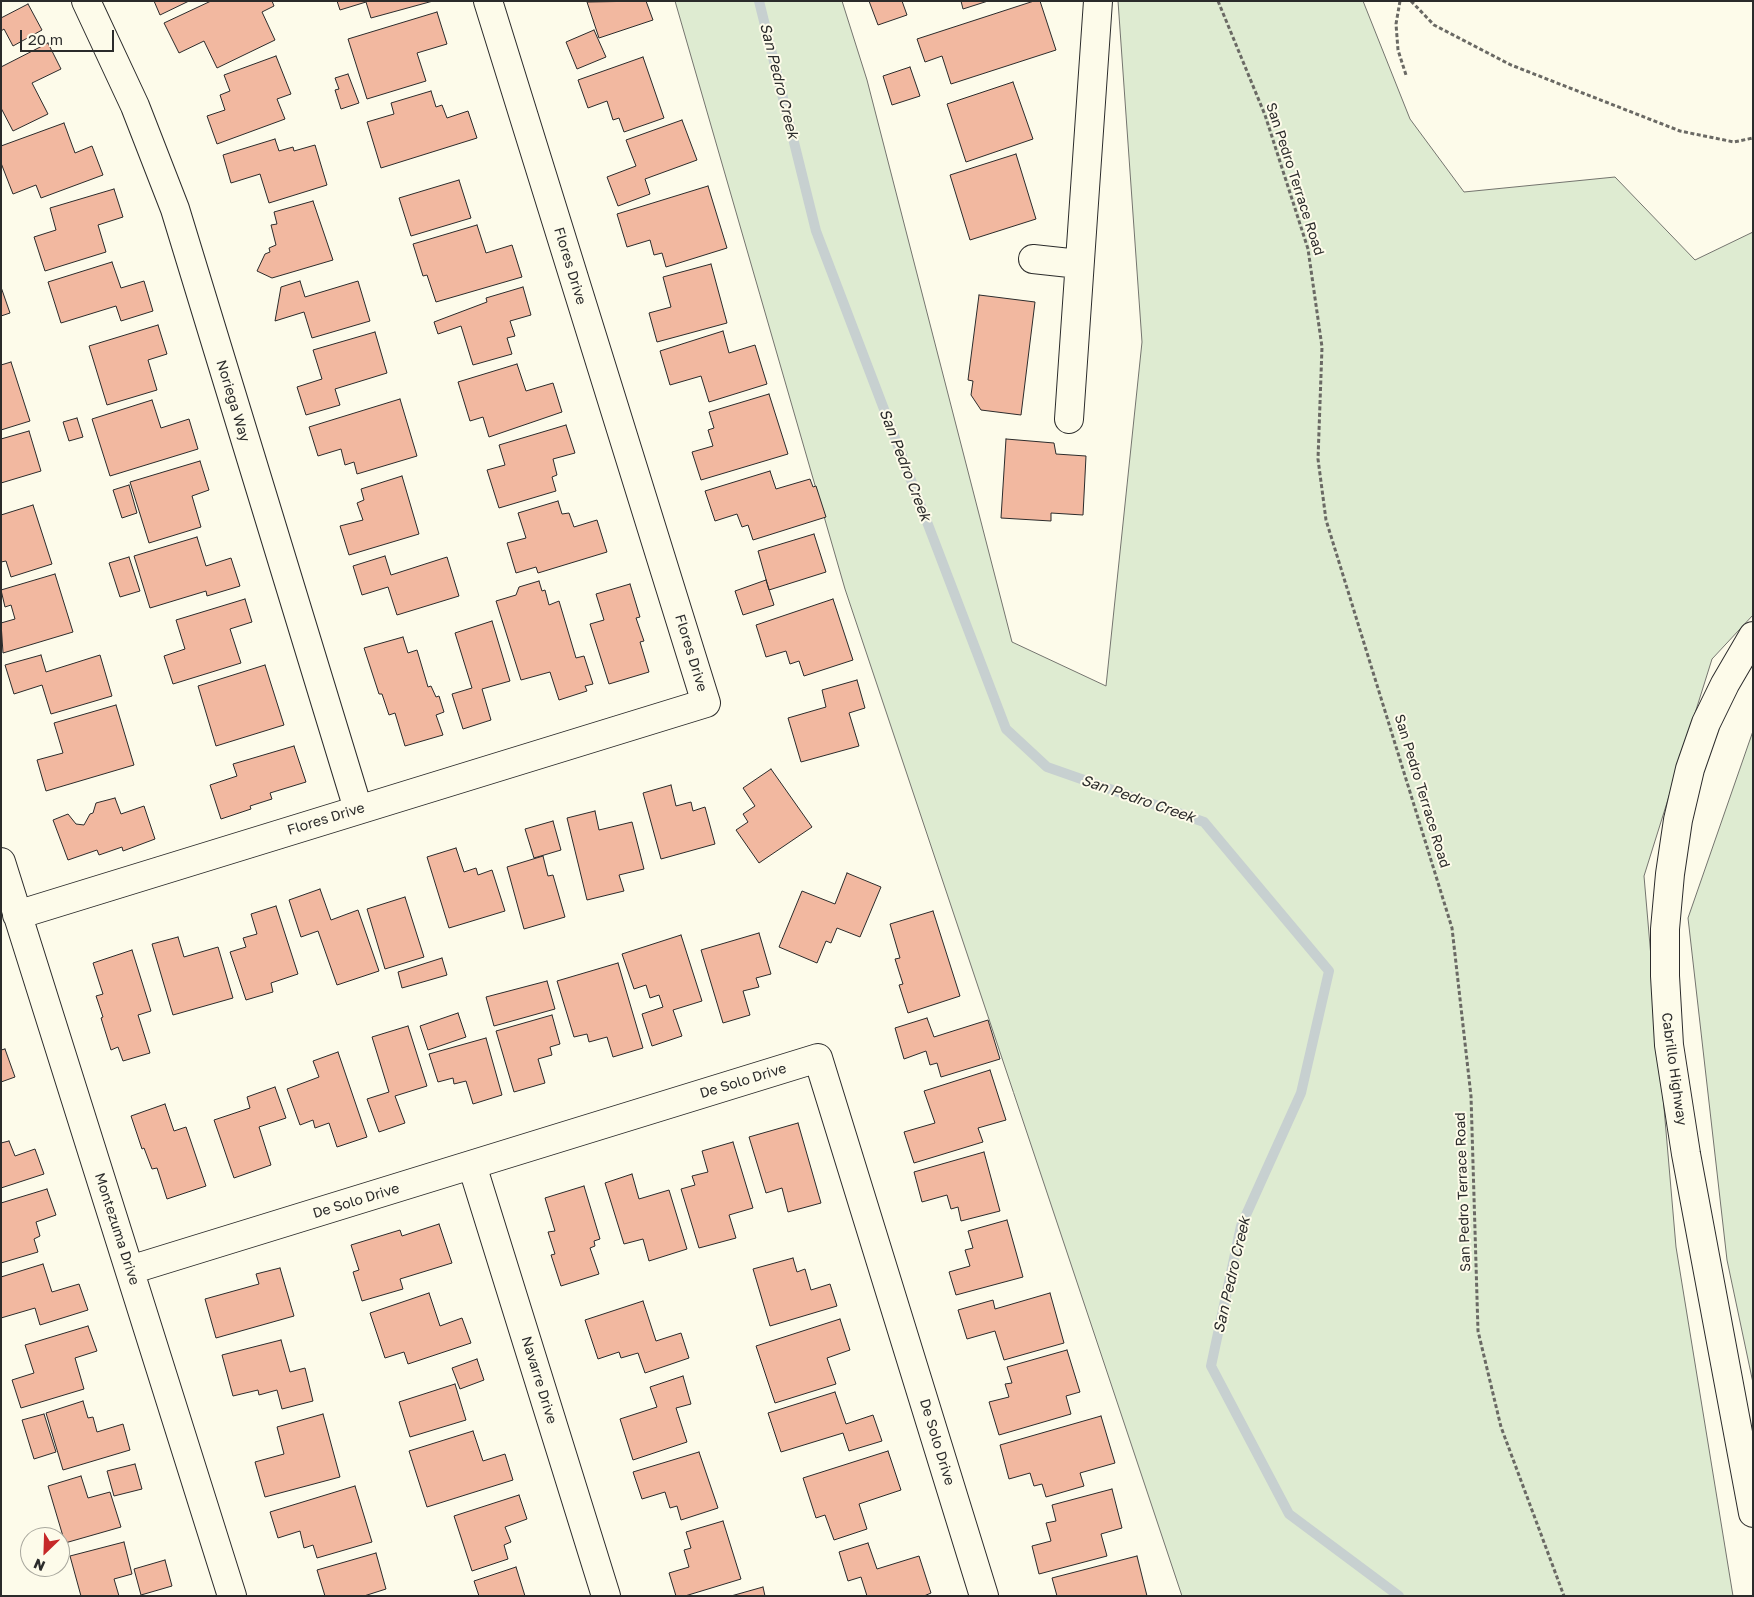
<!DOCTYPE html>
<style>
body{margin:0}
#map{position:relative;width:1754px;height:1597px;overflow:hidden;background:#fdfbea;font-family:"Golos Text",sans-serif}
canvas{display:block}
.frame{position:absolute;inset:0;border:2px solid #2b2b2b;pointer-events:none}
.north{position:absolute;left:20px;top:1527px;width:50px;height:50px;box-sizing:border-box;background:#fdfbea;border:1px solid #a9a89e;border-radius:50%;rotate:204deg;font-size:14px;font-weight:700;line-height:20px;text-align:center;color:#2b2b2b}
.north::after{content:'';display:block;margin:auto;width:18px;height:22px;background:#c62828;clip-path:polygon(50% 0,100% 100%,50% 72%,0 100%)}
.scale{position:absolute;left:20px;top:30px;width:94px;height:22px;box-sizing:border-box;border:2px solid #2b2b2b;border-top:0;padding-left:6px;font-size:15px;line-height:18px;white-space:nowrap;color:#2b2b2b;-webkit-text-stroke:4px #fdfbea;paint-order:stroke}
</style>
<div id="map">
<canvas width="1754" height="1597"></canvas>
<div class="frame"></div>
<div class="north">N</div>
<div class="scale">20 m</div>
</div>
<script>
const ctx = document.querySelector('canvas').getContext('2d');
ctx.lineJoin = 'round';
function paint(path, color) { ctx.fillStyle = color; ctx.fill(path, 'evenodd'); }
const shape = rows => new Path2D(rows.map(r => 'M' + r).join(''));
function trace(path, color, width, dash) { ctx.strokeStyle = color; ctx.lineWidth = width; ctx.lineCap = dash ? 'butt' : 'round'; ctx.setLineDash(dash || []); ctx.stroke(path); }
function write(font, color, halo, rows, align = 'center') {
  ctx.font = font + ' "Golos Text",sans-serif'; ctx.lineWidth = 4; ctx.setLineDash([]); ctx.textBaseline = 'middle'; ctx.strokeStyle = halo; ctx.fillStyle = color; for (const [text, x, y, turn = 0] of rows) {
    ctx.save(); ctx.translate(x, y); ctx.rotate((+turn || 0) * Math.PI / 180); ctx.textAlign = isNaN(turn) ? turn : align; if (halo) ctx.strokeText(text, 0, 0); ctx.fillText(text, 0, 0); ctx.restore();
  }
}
const green = shape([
 [675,1,842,1,867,80,1012,642,1106,686,1142,342,1118,1,1363,1,1410,119,1464,192,1615,177,1695,260,1753,232,1753,615,1712,659,1644,876,1676,1247,1733,1596,1182,1596,845,589,675,1],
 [1753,731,1753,1383,1727,1260,1688,918,1753,731]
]);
paint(green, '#deebd1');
trace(green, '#74746e', 1);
trace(shape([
 [759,1,816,231,1006,729,1047,767,1204,822,1329,971,1301,1093,1241,1226,1211,1366,1289,1514,1399,1596]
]), '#c7d0d0', 10);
const building = shape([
 [154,1,189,1,160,15,154,1],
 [211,1,272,1,274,6,262,12,275,40,217,68,204,41,179,53,164,23,211,1],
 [337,1,433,1,371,18,366,2,340,10,337,1],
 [646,1,653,20,599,38,587,2,646,1],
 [869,1,902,1,907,15,878,25,869,1],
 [961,1,988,1,963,9,961,1],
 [1034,1,1040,1,1056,50,951,84,942,56,925,62,917,39,1034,1],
 [28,4,42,30,13,46,4,29,1,31,1,18,28,4],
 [437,12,447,44,417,53,426,81,367,99,348,39,437,12],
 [594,30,606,57,577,69,566,42,594,30],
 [48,43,61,69,32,83,48,114,13,131,1,108,1,67,48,43],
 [276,56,291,94,277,99,285,119,217,144,207,116,225,110,220,95,230,91,224,75,276,56],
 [643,57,664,118,624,132,619,118,613,120,607,101,588,108,578,80,643,57],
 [910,67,920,96,892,105,883,76,910,67],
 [348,74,359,103,341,109,335,90,339,89,335,78,348,74],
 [1013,82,1033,139,966,162,947,104,1013,82],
 [431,91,436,107,442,105,447,118,468,111,477,138,381,168,367,122,394,114,391,103,431,91],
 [682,120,697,160,645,179,650,194,618,206,607,177,636,166,626,140,682,120],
 [64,123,75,153,92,146,103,175,41,198,36,185,13,194,1,163,1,146,64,123],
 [275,139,279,151,293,147,294,151,315,145,327,185,269,203,260,174,231,183,223,155,275,139],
 [1016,154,1036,219,970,240,950,175,1016,154],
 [459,180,471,218,411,236,399,198,459,180],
 [708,186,727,248,666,267,662,253,654,255,650,240,627,247,617,214,708,186],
 [114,189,123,217,98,225,106,252,45,271,34,237,56,230,50,208,114,189],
 [313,201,333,260,272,278,257,271,265,254,270,252,269,248,276,245,271,225,277,224,274,212,313,201],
 [477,225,486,253,512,245,522,277,436,302,427,275,423,276,413,244,477,225],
 [112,262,121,288,144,281,153,311,121,321,116,306,61,323,48,282,112,262],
 [711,264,727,323,657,342,649,313,671,307,663,277,711,264],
 [300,281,305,297,358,281,370,321,312,338,304,312,275,321,281,287,300,281],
 [1,287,10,313,1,316,1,287],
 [523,287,531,315,510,321,515,336,507,338,512,354,473,365,461,326,438,334,434,322,487,302,486,298,523,287],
 [979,295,1035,302,1021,415,981,410,971,395,973,381,968,380,979,295],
 [158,325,167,354,148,360,157,390,107,405,89,346,158,325],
 [723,331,729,353,755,345,767,384,709,402,701,376,670,385,660,351,723,331],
 [375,332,387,373,335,389,340,405,306,415,297,387,322,379,313,350,375,332],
 [11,362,30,421,1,430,1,365,11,362],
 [517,364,526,391,553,383,562,412,489,437,483,417,470,421,458,382,517,364],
 [769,394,788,454,701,480,692,452,713,446,708,430,714,428,709,412,769,394],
 [400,399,417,456,357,474,354,462,345,465,341,449,318,456,309,427,400,399],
 [152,400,161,428,189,419,198,449,110,476,92,419,152,400],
 [77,418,83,437,69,441,63,422,77,418],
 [566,425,575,453,553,459,557,475,552,477,556,491,499,508,487,470,505,465,499,445,566,425],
 [29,431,41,471,1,483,1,439,29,431],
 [1006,439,1054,443,1056,454,1086,456,1083,515,1051,513,1051,521,1001,518,1006,439],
 [200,461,209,490,192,496,201,527,149,543,130,482,200,461],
 [770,471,776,489,810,479,813,487,816,486,826,517,753,540,748,525,742,527,737,514,715,521,705,491,770,471],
 [402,476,419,534,349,555,340,526,363,520,357,503,364,500,361,489,402,476],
 [129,485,137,513,122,518,113,490,129,485],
 [558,501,562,514,569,513,574,527,597,520,607,552,538,573,536,567,516,573,507,543,526,538,518,513,558,501],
 [33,505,52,564,11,577,6,561,1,562,1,515,33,505],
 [814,534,826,572,769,590,758,551,814,534],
 [197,537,206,566,231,558,240,586,207,596,206,591,150,608,134,556,197,537],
 [385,556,391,575,447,557,459,596,397,615,388,587,362,595,353,566,385,556],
 [129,557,140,591,120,597,109,563,129,557],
 [55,574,73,632,3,653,1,623,15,619,11,605,5,607,1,590,55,574],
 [766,580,774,605,743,615,735,591,766,580],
 [539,581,542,591,545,590,549,605,559,601,576,658,584,656,593,684,585,686,587,691,559,700,550,672,521,680,496,601,516,595,519,587,539,581],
 [630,584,640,617,636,618,644,641,640,642,649,672,609,684,590,624,604,620,596,594,630,584],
 [245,599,252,622,230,629,241,663,173,684,164,656,185,649,176,620,245,599],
 [833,599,853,660,804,676,799,661,790,664,786,651,766,657,756,625,833,599],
 [492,621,510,681,482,689,491,720,463,729,452,694,472,688,455,633,492,621],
 [403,637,408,653,417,650,428,687,431,686,436,697,439,696,444,712,436,715,443,735,405,746,395,713,389,715,382,694,379,694,364,648,403,637],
 [41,655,46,672,100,655,112,696,51,714,42,685,14,694,5,665,41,655],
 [265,665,284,725,216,746,198,686,265,665],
 [857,680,865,708,849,713,859,746,801,762,788,718,826,707,822,690,857,680],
 [116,705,134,765,46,791,37,760,63,753,54,723,116,705],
 [294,746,306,782,270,793,272,799,250,806,251,809,221,819,210,785,237,776,233,764,294,746],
 [771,769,812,827,759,863,736,830,748,822,743,814,755,806,743,788,771,769],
 [671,785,676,806,691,802,693,811,705,807,715,844,661,859,643,793,671,785],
 [115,798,121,814,144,806,155,839,123,851,122,847,99,855,97,850,68,860,53,820,68,814,76,824,84,825,90,814,93,813,96,803,115,798],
 [595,811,599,830,632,822,644,869,619,875,624,891,587,900,567,818,595,811],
 [553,821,561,850,534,858,525,829,553,821],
 [456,848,464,872,476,868,478,875,492,870,505,911,449,928,427,857,456,848],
 [543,856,548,876,553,875,565,917,524,929,507,867,543,856],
 [847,873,881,887,860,937,837,928,831,943,826,941,817,963,779,947,802,891,835,904,847,873],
 [320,889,331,920,358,910,379,971,337,985,318,931,301,937,289,900,320,889],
 [405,897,424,957,385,969,367,909,405,897],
 [276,906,298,974,271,983,273,992,246,1000,230,952,246,947,243,938,257,934,251,914,276,906],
 [933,911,960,996,908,1013,899,985,903,984,895,959,900,958,890,924,933,911],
 [759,933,771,974,756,978,759,987,743,991,750,1015,723,1023,701,950,759,933],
 [681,935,702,1001,673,1010,682,1036,652,1046,642,1014,663,1007,659,995,650,998,646,985,634,989,622,954,681,935],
 [178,937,184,957,218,947,233,998,173,1015,152,944,178,937],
 [132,950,151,1011,138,1015,150,1053,123,1061,118,1047,111,1050,101,1018,103,1017,96,996,103,994,93,963,132,950],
 [442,958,447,975,402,988,398,972,442,958],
 [618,963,643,1048,613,1057,607,1037,589,1042,587,1034,574,1037,557,981,618,963],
 [547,981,555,1009,494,1026,486,997,547,981],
 [458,1013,466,1037,428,1050,420,1026,458,1013],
 [552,1015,560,1044,550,1047,552,1055,538,1059,545,1083,514,1092,496,1031,552,1015],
 [927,1018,934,1037,988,1020,1000,1059,941,1077,937,1063,930,1065,926,1051,904,1059,895,1028,927,1018],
 [408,1026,427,1086,395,1096,405,1123,379,1132,367,1099,389,1092,372,1037,408,1026],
 [486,1038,502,1095,473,1104,466,1081,454,1084,453,1078,438,1082,429,1054,486,1038],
 [5,1049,15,1077,1,1082,1,1050,5,1049],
 [338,1052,367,1137,337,1147,329,1123,315,1128,313,1120,300,1125,287,1089,319,1077,313,1061,338,1052],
 [990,1070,1006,1120,978,1128,983,1142,914,1163,904,1132,935,1123,924,1091,990,1070],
 [275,1087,286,1118,259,1127,271,1165,234,1178,214,1120,250,1108,247,1097,275,1087],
 [165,1104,174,1131,186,1127,206,1186,167,1199,157,1168,152,1169,144,1148,142,1149,131,1116,165,1104],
 [798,1123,821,1203,788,1212,782,1188,766,1193,749,1137,798,1123],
 [9,1141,15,1156,35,1149,44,1174,1,1188,1,1143,9,1141],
 [733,1142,753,1208,729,1215,736,1238,699,1248,681,1189,695,1185,692,1176,708,1172,702,1151,733,1142],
 [984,1152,1000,1211,961,1221,958,1207,951,1209,947,1195,922,1202,914,1172,984,1152],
 [632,1174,639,1199,669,1190,687,1249,649,1261,643,1239,624,1244,605,1183,632,1174],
 [584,1186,600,1239,594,1241,595,1246,590,1248,599,1274,561,1286,551,1255,555,1254,548,1232,555,1231,545,1198,584,1186],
 [47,1189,56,1215,36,1222,40,1236,34,1239,38,1252,1,1263,1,1203,47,1189],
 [1007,1220,1023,1277,956,1295,949,1272,970,1266,965,1250,973,1248,968,1231,1007,1220],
 [439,1224,452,1263,400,1279,403,1289,362,1301,353,1272,359,1270,351,1245,400,1230,402,1236,439,1224],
 [793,1258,797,1272,805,1269,811,1290,830,1284,837,1306,770,1326,753,1269,793,1258],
 [43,1264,52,1292,79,1284,88,1310,40,1325,35,1308,1,1318,1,1277,43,1264],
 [280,1268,294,1316,216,1338,205,1299,259,1284,256,1274,280,1268],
 [429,1293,440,1326,462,1318,471,1343,408,1364,404,1352,385,1358,370,1313,429,1293],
 [1050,1293,1064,1343,1004,1360,995,1331,967,1339,958,1310,993,1300,995,1309,1050,1293],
 [643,1301,656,1341,681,1333,689,1358,645,1373,638,1353,621,1358,619,1352,598,1359,585,1320,643,1301],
 [840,1319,850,1350,827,1358,836,1384,775,1403,756,1346,840,1319],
 [88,1326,97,1351,75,1358,84,1389,21,1408,12,1380,34,1373,25,1345,88,1326],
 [281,1340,290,1372,305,1368,313,1401,282,1409,277,1390,259,1395,258,1390,233,1396,222,1355,281,1340],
 [1067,1350,1080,1392,1066,1396,1071,1414,999,1435,989,1402,1009,1397,1005,1384,1012,1383,1007,1367,1067,1350],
 [477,1359,484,1380,460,1389,452,1368,477,1359],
 [683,1376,691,1404,676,1408,687,1442,633,1460,620,1419,657,1407,650,1387,683,1376],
 [455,1384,466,1420,410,1437,399,1402,455,1384],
 [835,1392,846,1424,873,1415,882,1441,849,1451,843,1433,781,1452,768,1413,835,1392],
 [83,1401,88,1418,93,1417,97,1432,123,1424,130,1450,63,1470,46,1413,83,1401],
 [44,1414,56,1452,34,1459,22,1420,44,1414],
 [323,1414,340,1477,265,1497,255,1462,284,1454,277,1427,323,1414],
 [1101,1416,1115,1463,1080,1473,1084,1486,1046,1497,1042,1484,1034,1486,1030,1473,1009,1479,1000,1445,1101,1416],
 [473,1431,483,1461,505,1454,513,1480,427,1507,409,1451,473,1431],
 [888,1451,901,1490,859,1504,867,1529,834,1540,825,1515,816,1518,803,1478,888,1451],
 [699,1452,718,1508,681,1520,677,1506,670,1508,665,1492,642,1499,633,1472,699,1452],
 [135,1464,142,1489,114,1496,107,1471,135,1464],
 [81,1476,88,1498,110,1492,121,1527,65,1543,48,1486,81,1476],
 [355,1486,372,1542,317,1558,313,1545,304,1548,300,1531,278,1538,270,1512,355,1486],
 [1112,1489,1122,1528,1101,1534,1107,1556,1039,1574,1032,1546,1051,1541,1046,1523,1056,1521,1052,1505,1112,1489],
 [519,1495,527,1519,505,1527,511,1542,504,1545,508,1559,472,1571,454,1516,519,1495],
 [723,1521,741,1579,685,1596,676,1596,669,1573,689,1567,684,1550,691,1548,686,1532,723,1521],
 [124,1542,132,1574,114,1579,119,1596,81,1596,70,1556,124,1542],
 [868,1543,877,1569,919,1556,931,1593,924,1596,867,1596,861,1577,848,1581,839,1552,868,1543],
 [376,1553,386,1589,364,1596,325,1596,317,1570,376,1553],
 [1137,1556,1147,1596,1057,1596,1052,1578,1137,1556],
 [165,1560,172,1586,141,1595,134,1569,165,1560],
 [516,1567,525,1596,479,1596,474,1581,516,1567],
 [763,1587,765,1596,731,1596,763,1587]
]);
paint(building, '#f2b8a0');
trace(building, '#2b2b2b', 1);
const minor = shape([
 [86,1,135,106,175,209,358,809],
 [1033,259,1079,264],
 [1069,419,1098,1],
 [1,862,232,1596],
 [17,915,706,703,488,1],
 [472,1165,606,1596],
 [130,1270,818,1058,984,1596]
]);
const trunk = shape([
 [1753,636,1725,684,1706,723,1690,769,1678,820,1670,874,1665,929,1665,976,1669,1045,1686,1154,1753,1513]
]);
trace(minor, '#2b2b2b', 30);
trace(trunk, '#2b2b2b', 30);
trace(shape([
 [1218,1,1265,115,1308,249,1322,347,1318,459,1326,520,1452,928,1471,1096,1478,1331,1501,1427,1564,1596],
 [1400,1,1396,24,1398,50,1406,75],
 [1411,1,1434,25,1511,65,1680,131,1734,142,1753,138]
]), '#6a6964', 3, [4, 2.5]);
trace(minor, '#fdfbea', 28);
trace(trunk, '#fdfbea', 28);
write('14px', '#2b2b2b', '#fdfbea', [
 ["San Pedro Terrace Road",1295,179,72],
 ["Flores Drive",570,266,73],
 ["Noriega Way",233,401,73],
 ["Flores Drive",691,653,73],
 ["San Pedro Terrace Road",1422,791,73],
 ["Flores Drive",326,819,-17],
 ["Cabrillo Highway",1674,1069,82],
 ["De Solo Drive",743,1081,-17],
 ["San Pedro Terrace Road",1463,1192,-92],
 ["De Solo Drive",356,1201,-17],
 ["Montezuma Drive",117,1229,72],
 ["Navarre Drive",539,1380,73],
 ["De Solo Drive",937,1442,73]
]);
write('italic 15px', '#2b2b2b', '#fdfbea', [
 ["San Pedro Creek",779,81,76],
 ["San Pedro Creek",905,465,69],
 ["San Pedro Creek",1138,799,19],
 ["San Pedro Creek",1232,1275,-77]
]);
</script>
